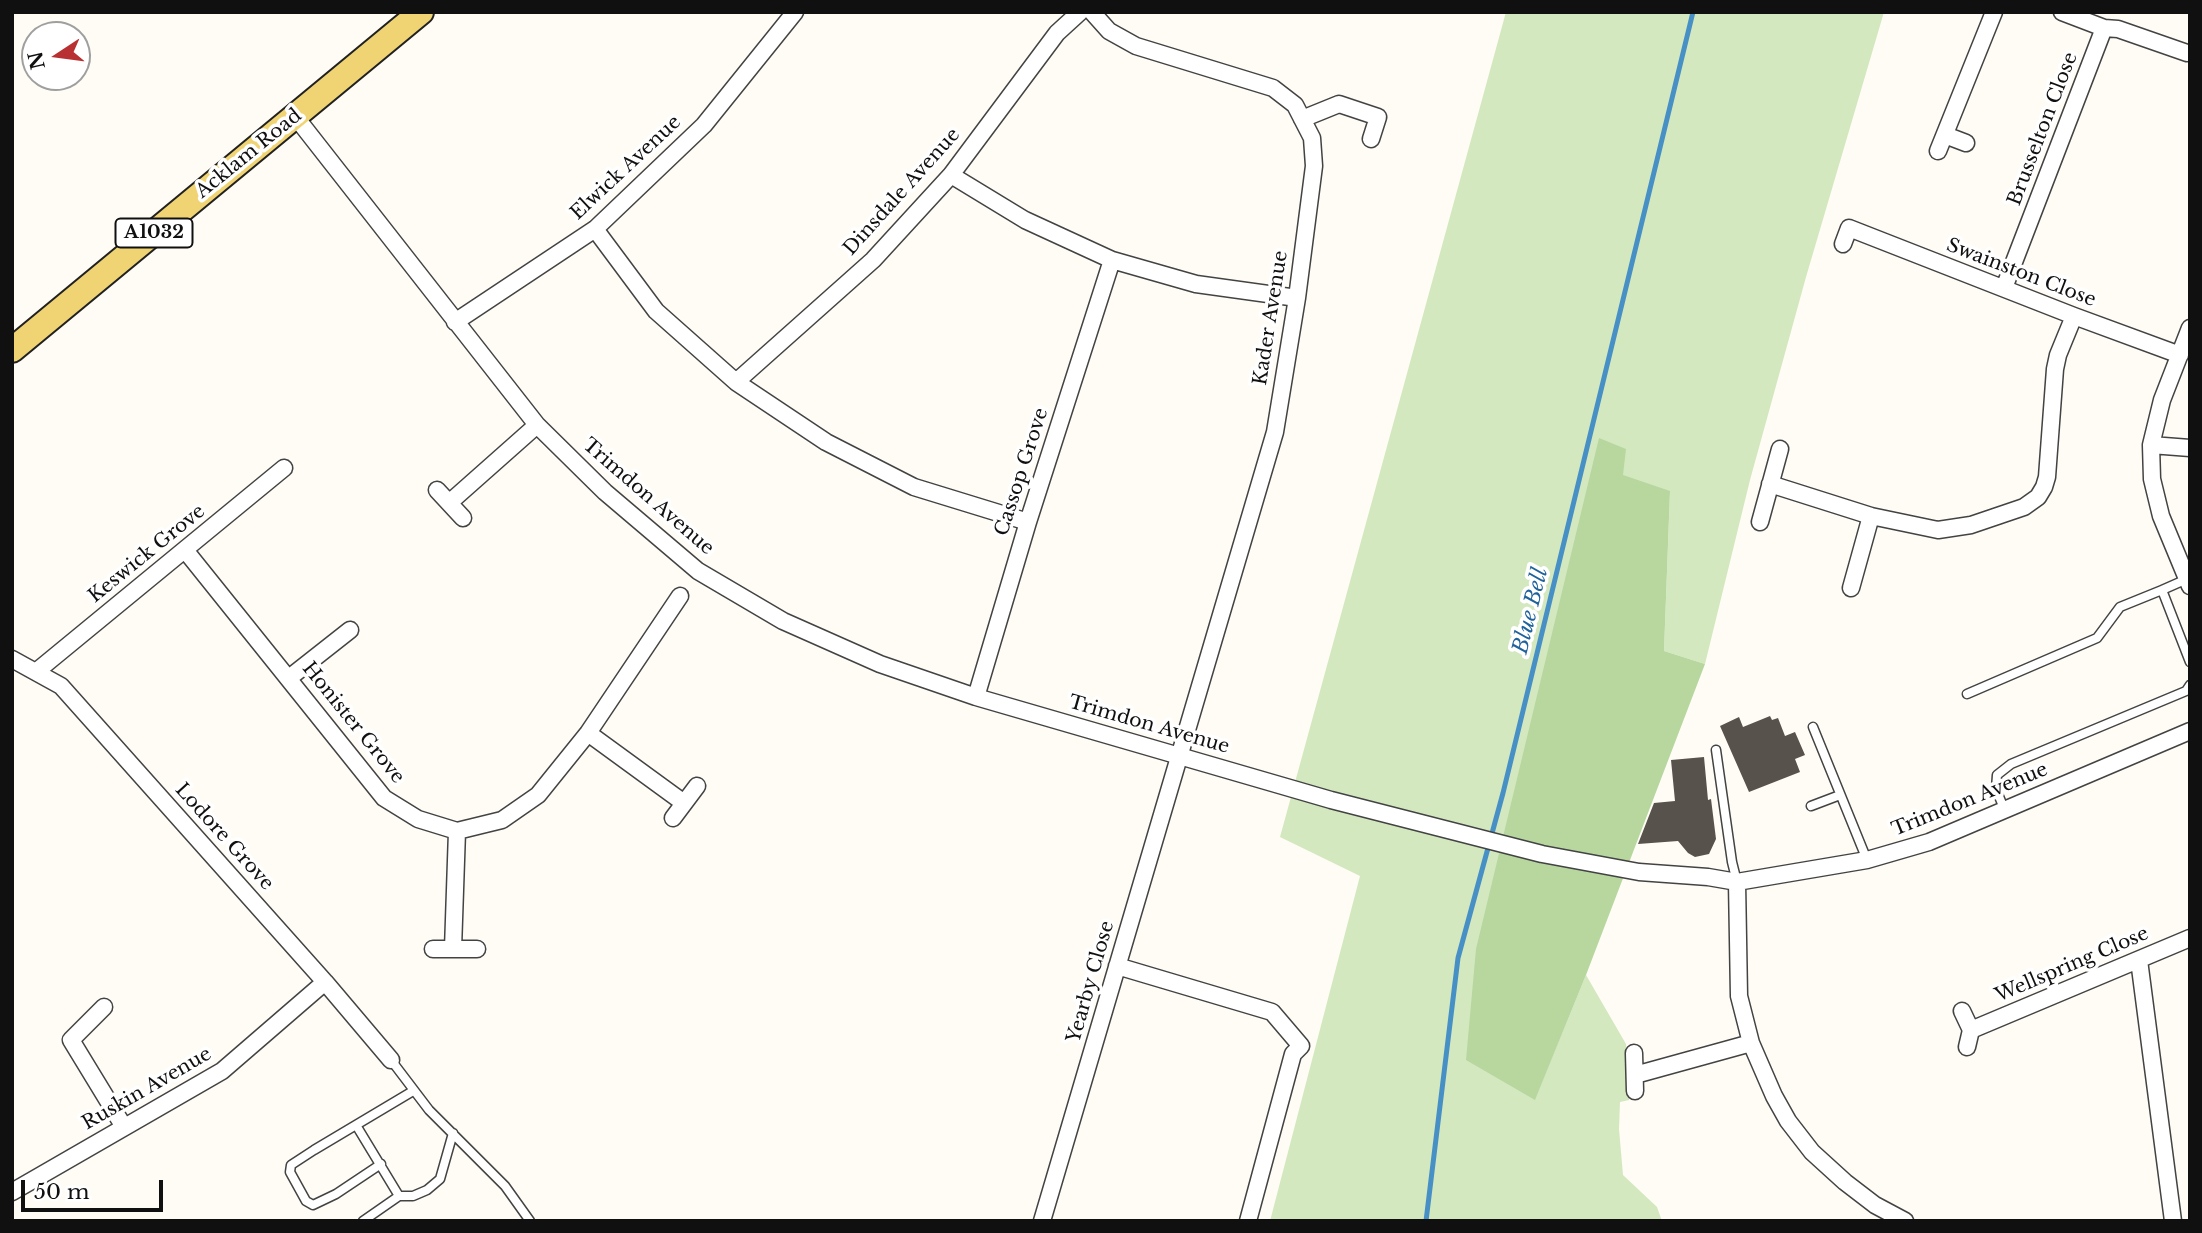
<!DOCTYPE html>
<style>
body{margin:0}
#map{position:relative;width:2202px;height:1233px;overflow:hidden;background:#fefcf4;font-family:"Libre Baskerville",serif}
canvas{display:block}
.frame{position:absolute;inset:0;border:14px solid #101010;pointer-events:none}
.north{position:absolute;left:21px;top:21px;width:70px;height:70px;box-sizing:border-box;background:#fff;border:2px solid #9f9f9f;border-radius:50%;rotate:257deg;font-size:19px;font-weight:700;line-height:28px;text-align:center;color:#101010}
.north::after{content:'';display:block;margin:auto;width:24px;height:32px;background:#b93033;clip-path:polygon(50% 0,100% 100%,50% 72%,0 100%)}
.scale{position:absolute;left:21px;top:1180px;width:142px;height:32px;box-sizing:border-box;border:4px solid #101010;border-top:0;padding-left:9px;font-size:21px;line-height:24px;white-space:nowrap;color:#101010;-webkit-text-stroke:5px #fff;paint-order:stroke}
</style>
<div id="map">
<canvas width="2202" height="1233"></canvas>
<div class="frame"></div>
<div class="north">N</div>
<div class="scale">50 m</div>
</div>
<script>
const ctx = document.querySelector('canvas').getContext('2d');
ctx.lineJoin = 'round';
function paint(path, color) { ctx.fillStyle = color; ctx.fill(path, 'evenodd'); }
const shape = rows => new Path2D(rows.map(r => 'M' + r).join(''));
function trace(path, color, width, dash) { ctx.strokeStyle = color; ctx.lineWidth = width; ctx.lineCap = dash ? 'butt' : 'round'; ctx.setLineDash(dash || []); ctx.stroke(path); }
function write(font, color, halo, rows, align = 'center') {
  ctx.font = font + ' "Libre Baskerville",serif'; ctx.lineWidth = 7; ctx.setLineDash([]); ctx.textBaseline = 'middle'; ctx.strokeStyle = halo; ctx.fillStyle = color; for (const [text, x, y, turn = 0] of rows) {
    ctx.save(); ctx.translate(x, y); ctx.rotate((+turn || 0) * Math.PI / 180); ctx.textAlign = isNaN(turn) ? turn : align; if (halo) ctx.strokeText(text, 0, 0); ctx.fillText(text, 0, 0); ctx.restore();
  }
}
paint(shape([
 [1506,12,1884,12,1806,277,1750,480,1705,664,1664,651,1670,491,1535,1099,1586,975,1626,1044,1629,1100,1620,1102,1619,1129,1623,1175,1657,1207,1662,1221,1270,1221,1360,876,1280,837]
]), '#d3e8bf');
paint(shape([
 [1599,438,1626,449,1623,475,1670,491,1664,651,1705,664,1586,975,1535,1100,1466,1060,1476,949]
]), '#b7d79f');
trace(shape([
 [1426,1221,1458,958,1503,793,1693,12]
]), '#4790c5', 5);
paint(shape([
 [1770,716,1772,720,1778,718,1785,736,1795,732,1805,755,1795,759,1800,772,1749,792,1720,726,1739,717,1743,727],
 [1704,757,1708,800,1711,799,1716,839,1709,854,1695,857,1688,853,1678,841,1638,844,1654,803,1675,801,1671,760]
]), '#58524d');
const service = shape([
 [2187,579,2162,590,2190,662],
 [1967,694,2097,638,2120,607,2162,590],
 [1813,727,1867,860],
 [1716,750,1732,862,1737,882],
 [1811,806,1840,795],
 [2005,811,1996,789,1997,775,2011,764,2186,691,2190,685],
 [391,1060,429,1110,505,1186,530,1221],
 [356,1125,399,1196],
 [381,1164,336,1194,313,1205,306,1201,290,1172,291,1165,314,1150,413,1091],
 [363,1221,399,1196,413,1196,427,1190,440,1179,453,1133]
]);
const minor = shape([
 [2104,28,2118,29,2187,53],
 [295,116,537,425,605,492,698,571,783,621,880,664,976,697,1331,800,1542,854,1639,872,1708,877,1737,882,1867,860,1929,842,2190,731],
 [1302,119,1339,104,1378,117,1371,139],
 [1945,135,1966,143],
 [1938,151,1994,12],
 [951,175,1025,220,1112,260,1196,284,1297,298],
 [595,229,656,311,736,382,826,442,914,487,1028,522],
 [1843,244,1849,228,2074,316,2180,355],
 [2004,288,2104,28,2062,12],
 [455,322,595,229,704,125,795,12],
 [2190,328,2162,400,2151,445,2152,479,2161,516,2190,586],
 [736,382,873,260,951,175,1057,33,1080,12],
 [2151,445,2190,448],
 [1770,484,1871,516,1938,530,1971,525,2024,507,2038,497,2044,487,2047,477,2055,369,2058,355,2074,316],
 [437,490,463,518],
 [449,503,537,425],
 [1760,522,1780,449],
 [185,550,384,798,418,819,457,831,502,820,538,795,588,733,680,596],
 [1851,588,1871,516],
 [12,659,61,686,325,982,391,1060],
 [37,671,284,468],
 [289,678,350,630],
 [976,697,1028,522,1112,260],
 [588,733,684,803],
 [673,818,697,786],
 [1737,882,1739,996,1751,1043,1774,1096,1788,1121,1812,1152,1845,1182,1875,1205,1905,1221],
 [433,949,477,949],
 [453,949,457,831],
 [2139,960,2173,1221],
 [1117,966,1272,1012,1301,1046,1293,1054,1248,1221],
 [104,1007,71,1040,124,1127],
 [1962,1011,1971,1030],
 [1967,1047,1971,1030,2190,938],
 [1634,1053,1635,1091],
 [1635,1075,1751,1043],
 [12,1192,222,1071,325,982],
 [1042,1221,1275,432,1297,298,1314,166,1312,138,1295,105,1273,88,1136,46,1109,31,1092,12]
]);
const primary = shape([
 [12,350,421,12]
]);
trace(service, '#434343', 11);
trace(minor, '#434343', 19);
trace(primary, '#212121', 28);
trace(service, '#fff', 8);
trace(minor, '#fff', 16);
trace(primary, '#f0d473', 24);
for (const [x, y, w] of [
 [154,233,77]
]) { const box = new Path2D(); box.roundRect(x - w / 2, y - 14.5, w, 29, 5); ctx.fillStyle = '#fff'; ctx.fill(box); trace(box, '#101010', 2); }
write('bold 18px', '#101010', null, [
 ["A1032",154,233]
]);
write('19px', '#101010', '#fff', [
 ["Brusselton Close",2043,129,-69],
 ["Acklam Road",249,154,-39],
 ["Elwick Avenue",626,168,-43],
 ["Dinsdale Avenue",902,192,-48],
 ["Swainston Close",2021,273,21],
 ["Kader Avenue",1271,318,-81],
 ["Cassop Grove",1022,472,-72],
 ["Trimdon Avenue",648,497,41],
 ["Keswick Grove",147,554,-39],
 ["Honister Grove",353,723,51],
 ["Trimdon Avenue",1149,725,16],
 ["Trimdon Avenue",1970,800,-22],
 ["Lodore Grove",224,837,48],
 ["Wellspring Close",2072,965,-23],
 ["Yearby Close",1091,982,-74],
 ["Ruskin Avenue",147,1089,-30]
]);
write('italic 21px', '#20639c', '#fff', [
 ["Blue Bell",1531,611,-76]
]);
</script>
